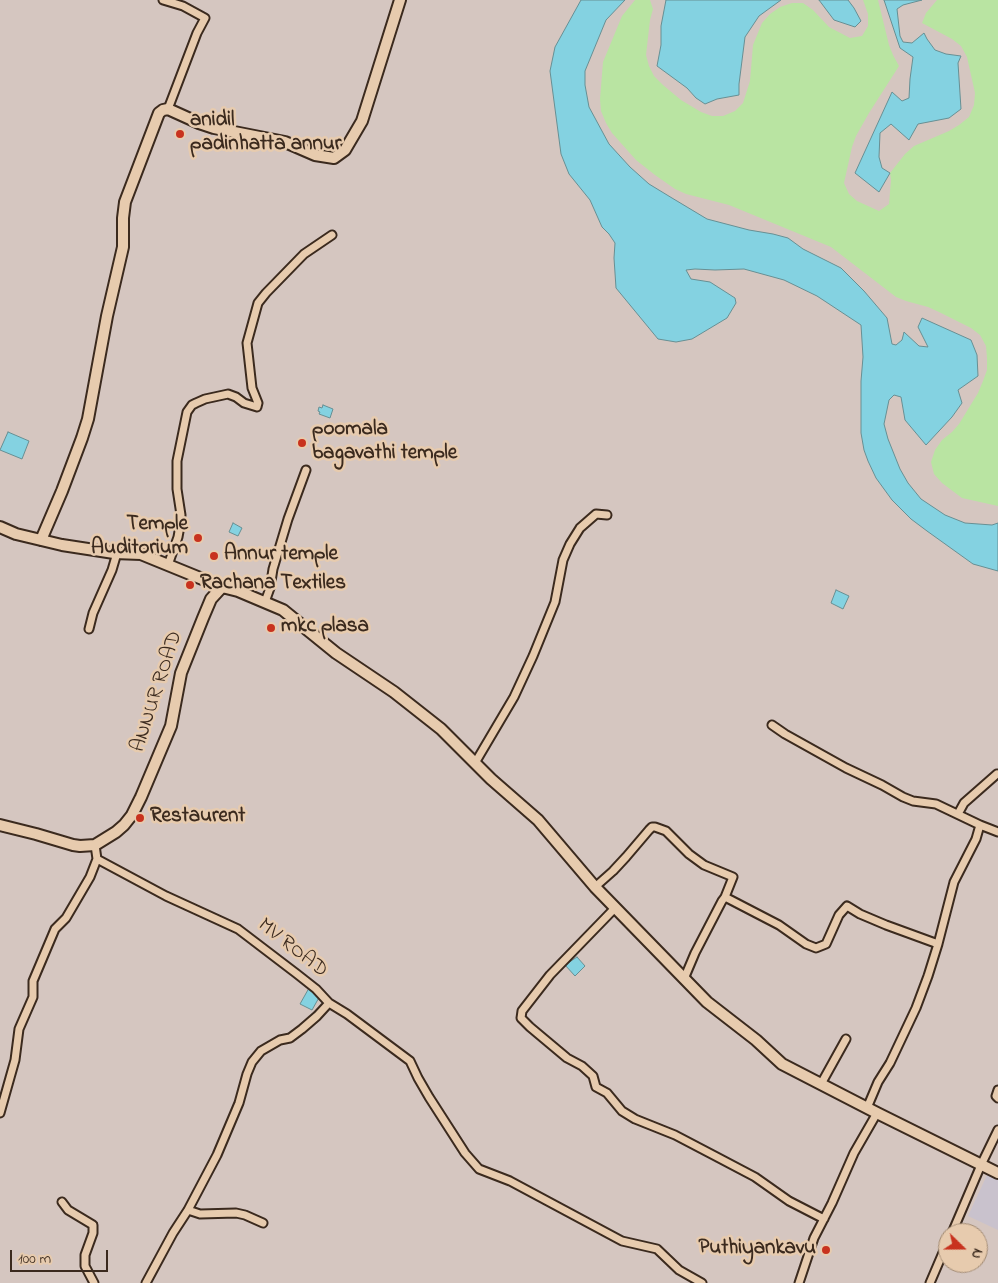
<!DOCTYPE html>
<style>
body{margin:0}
#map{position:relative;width:998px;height:1283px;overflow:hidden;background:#d5c6c0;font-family:"Indie Flower",sans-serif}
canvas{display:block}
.north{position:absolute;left:938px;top:1223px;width:50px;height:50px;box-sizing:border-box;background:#e7cbae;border:1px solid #a28b74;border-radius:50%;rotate:112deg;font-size:14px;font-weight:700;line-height:20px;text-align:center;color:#3b2a1e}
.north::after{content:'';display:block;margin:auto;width:18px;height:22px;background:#c8321e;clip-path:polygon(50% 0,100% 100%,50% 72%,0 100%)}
.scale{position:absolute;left:10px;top:1250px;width:98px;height:22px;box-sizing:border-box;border:2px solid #3b2a1e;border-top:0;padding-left:6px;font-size:15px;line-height:18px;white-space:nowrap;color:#3b2a1e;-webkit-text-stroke:4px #e7cbae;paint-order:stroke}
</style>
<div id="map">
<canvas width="998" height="1283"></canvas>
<div class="north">N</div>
<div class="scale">100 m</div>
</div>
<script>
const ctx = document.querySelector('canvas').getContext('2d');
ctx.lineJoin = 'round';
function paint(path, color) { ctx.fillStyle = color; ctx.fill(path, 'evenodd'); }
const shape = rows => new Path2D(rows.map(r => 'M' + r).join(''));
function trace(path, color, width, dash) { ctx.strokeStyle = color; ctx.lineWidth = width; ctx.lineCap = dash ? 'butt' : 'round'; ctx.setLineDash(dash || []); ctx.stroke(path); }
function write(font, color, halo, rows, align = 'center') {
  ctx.font = font + ' "Indie Flower",sans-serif'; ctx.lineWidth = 5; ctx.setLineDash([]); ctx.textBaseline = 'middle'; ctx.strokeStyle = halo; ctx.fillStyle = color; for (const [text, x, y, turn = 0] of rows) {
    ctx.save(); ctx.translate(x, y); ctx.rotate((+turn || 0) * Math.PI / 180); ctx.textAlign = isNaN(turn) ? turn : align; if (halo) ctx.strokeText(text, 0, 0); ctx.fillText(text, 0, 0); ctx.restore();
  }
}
paint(shape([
 [988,1173,998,1179,998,1230,968,1216]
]), '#c9c2cd');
paint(shape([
 [635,0,650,0,653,9,650,20,646,55,649,66,654,76,663,85,681,100,701,112,712,116,723,116,735,111,743,103,750,81,753,45,762,23,770,14,780,7,792,3,803,3,813,10,829,27,850,38,862,36,868,26,868,14,863,0,878,0,889,45,893,55,899,66,869,113,856,136,852,147,844,183,849,194,857,201,879,211,889,204,891,180,890,173,905,154,914,146,949,131,959,125,969,117,974,105,975,93,967,57,961,46,952,39,922,23,926,13,937,0,998,0,998,506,962,498,942,483,934,474,931,462,935,450,942,440,952,432,959,424,978,393,983,381,987,370,987,358,986,346,980,335,971,328,939,312,928,307,906,301,896,297,831,247,729,205,686,194,675,189,655,175,636,160,612,133,606,123,601,111,600,99,603,62,622,16]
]), '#b9e4a2');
const water = shape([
 [581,0,625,0,606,20,585,71,585,85,589,107,609,144,630,167,649,184,672,198,707,219,749,230,773,234,788,238,803,249,841,268,864,291,887,318,892,344,896,345,902,340,904,332,919,346,928,347,918,327,922,318,971,340,977,355,978,376,958,390,962,403,952,417,926,445,905,420,901,397,894,395,889,400,884,424,888,439,900,469,908,483,921,499,945,515,965,523,992,525,998,523,998,571,973,564,927,531,911,519,892,500,876,478,868,461,864,450,861,433,861,381,863,357,861,325,817,296,784,280,744,269,715,270,695,269,686,270,691,279,710,282,735,298,736,303,727,318,692,339,676,342,658,339,616,288,614,258,615,243,609,234,602,227,590,200,569,174,561,154,550,71,555,47,581,0],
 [666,0,781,0,759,16,745,37,739,84,739,95,717,99,705,104,696,98,687,88,657,66,661,45,661,26,666,0],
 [819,0,848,0,854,8,861,21,855,27,834,20,819,0],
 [884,0,922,0,903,5,897,9,900,36,903,42,912,43,924,33,927,39,935,50,946,54,961,56,958,63,961,109,949,118,918,124,909,140,891,124,880,133,879,157,882,168,890,173,879,192,855,173,892,92,902,101,909,98,910,79,913,57,900,48,884,0],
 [323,405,333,409,330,418,319,414,320,412,318,411,319,407,322,408,323,405],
 [8,432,29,441,22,459,0,450,8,432],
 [233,523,242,528,238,536,229,532,233,523],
 [836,590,849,596,843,609,831,603,836,590],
 [577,957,585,966,575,976,565,965,577,957],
 [309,988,321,994,312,1010,300,1004,309,988]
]);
paint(water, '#84d2e1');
trace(water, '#678f93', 1);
const street = shape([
 [163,0,183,6,205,18,197,33,168,109],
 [168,565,178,537,180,526,181,515,177,489,177,461,187,412,192,405,196,403,205,399,228,394,236,397,244,403,257,407,258,403,252,388,247,343,258,303,266,293,304,254,332,235],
 [265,602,270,588,273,569,288,519,306,470],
 [89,629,93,613,112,570,117,553],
 [772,725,785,734,846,768,882,785,903,797,913,801,936,804,980,825,976,839,954,882,938,944,928,976,916,1008,890,1063,878,1082,867,1108],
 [475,763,514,697,533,656,555,602,563,560,570,544,580,528,596,514,607,515],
 [958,814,964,803,997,774],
 [980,825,998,832],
 [95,845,97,859,166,896,238,929,297,974,316,989,329,1003,317,1016,302,1029,290,1038,280,1040,261,1051,252,1062,247,1074,239,1103,217,1155,188,1210,173,1233,146,1283],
 [595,887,613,871,626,857,649,830,652,827,655,827,666,831,689,854,704,865,733,877,725,897],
 [615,908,550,975,522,1011,521,1018,530,1027,567,1058,582,1066,593,1076,596,1087,607,1093,622,1111,635,1119,675,1135,717,1157,755,1177,789,1201,824,1219],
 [684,979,695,953,722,901,725,897,779,925,806,944,816,948,826,944,839,915,847,906,860,914,886,925,938,944],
 [329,1003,347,1014,410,1061,418,1078,429,1097,465,1153,479,1169,510,1181,622,1241,657,1249,679,1270,702,1283],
 [821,1084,846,1039],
 [998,1090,996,1096,998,1098],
 [0,1113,15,1060,19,1029,33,997,33,981,55,929,66,918,90,877,97,859],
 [62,1202,68,1210,93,1225,93,1233,85,1255,85,1266,94,1283],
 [188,1210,200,1214,236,1213,245,1215,263,1223],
 [952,1233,981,1165,998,1130],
 [799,1283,814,1238,832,1203,854,1153,877,1113],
 [930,1283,948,1241]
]);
const secondary = shape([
 [0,527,16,534,62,545,114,553,141,554,222,587,238,591,283,610,336,653,394,692,441,729,491,779,538,820,595,887,707,1002,756,1040,782,1064,877,1113,998,1173],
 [41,540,62,491,82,438,88,419,107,316,123,247,123,218,125,202,159,113,163,110,168,109,199,123,214,128,285,142,315,155,334,158,345,150,362,121,400,0],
 [0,825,36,834,73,845,80,846,95,845,116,832,124,825,132,815,141,797,171,726,181,673,203,618,211,599,222,587]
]);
trace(street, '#3b2a1e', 11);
trace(secondary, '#3b2a1e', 14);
trace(street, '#e7cbae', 7);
trace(secondary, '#e7cbae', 10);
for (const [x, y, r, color] of [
 [180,134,5,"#c8321e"],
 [302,443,5,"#c8321e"],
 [198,538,5,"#c8321e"],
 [214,556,5,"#c8321e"],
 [190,585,5,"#c8321e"],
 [271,628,5,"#c8321e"],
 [140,818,5,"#c8321e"],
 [826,1250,5,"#c8321e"]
]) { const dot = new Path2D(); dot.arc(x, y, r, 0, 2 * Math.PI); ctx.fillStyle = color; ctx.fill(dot); trace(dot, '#e7cbae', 2); }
write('bold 21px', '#3b2a1e', '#e7cbae', [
 ["anidil",190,122],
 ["padinhatta annur",190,146],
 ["poomala",312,431],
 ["bagavathi temple",312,455],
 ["Temple",188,526,"right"],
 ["Auditorium",188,550,"right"],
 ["Annur temple",224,556],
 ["Rachana Textiles",200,585],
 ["mkc plasa",281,628],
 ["Restaurent",150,818],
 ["Puthiyankavu",816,1250,"right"]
], 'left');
write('21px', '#3b2a1e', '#e7cbae', [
 ["ANNUR ROAD",158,692,-72],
 ["MV ROAD",292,949,38]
]);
</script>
